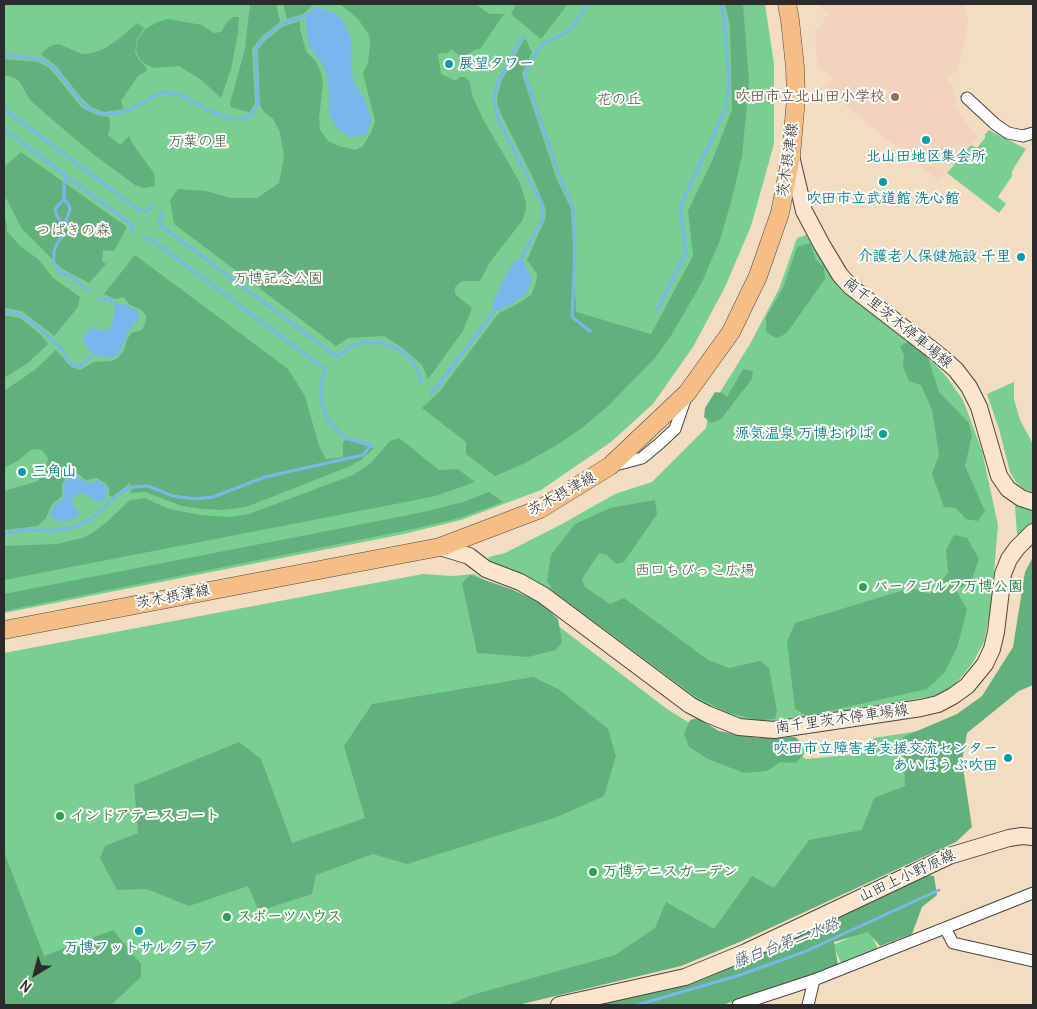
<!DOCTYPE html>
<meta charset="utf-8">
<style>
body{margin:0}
#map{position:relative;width:1037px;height:1009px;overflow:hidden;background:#f3ddc0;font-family:Delius,sans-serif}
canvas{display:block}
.frame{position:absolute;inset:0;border:5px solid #2b2b2b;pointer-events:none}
.north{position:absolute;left:10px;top:949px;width:50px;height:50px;-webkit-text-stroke:4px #fdfcf7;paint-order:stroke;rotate:217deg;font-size:14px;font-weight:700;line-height:20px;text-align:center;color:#2b2b2b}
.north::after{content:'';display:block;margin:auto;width:18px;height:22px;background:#2b2b2b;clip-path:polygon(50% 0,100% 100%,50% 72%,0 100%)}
</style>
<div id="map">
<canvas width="1037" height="1009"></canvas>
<div class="frame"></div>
<div class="north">N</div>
</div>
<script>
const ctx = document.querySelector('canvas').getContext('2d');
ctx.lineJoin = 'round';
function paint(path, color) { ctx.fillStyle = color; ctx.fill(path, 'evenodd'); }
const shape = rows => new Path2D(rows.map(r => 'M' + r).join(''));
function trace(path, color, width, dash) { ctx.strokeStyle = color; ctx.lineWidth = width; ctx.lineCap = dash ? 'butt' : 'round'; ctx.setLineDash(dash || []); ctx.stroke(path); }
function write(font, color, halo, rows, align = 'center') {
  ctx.font = font + ' Delius,"Klee One",sans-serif'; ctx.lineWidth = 4; ctx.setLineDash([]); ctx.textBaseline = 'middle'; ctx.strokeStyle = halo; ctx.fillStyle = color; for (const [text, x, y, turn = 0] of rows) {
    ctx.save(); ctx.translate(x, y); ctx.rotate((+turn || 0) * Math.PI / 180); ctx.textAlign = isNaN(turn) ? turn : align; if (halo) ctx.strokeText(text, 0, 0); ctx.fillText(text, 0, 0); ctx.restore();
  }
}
paint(shape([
 [816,4,966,4,965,12,968,14,965,42,956,72,952,73,948,78,950,83,954,87,956,106,968,126,979,136,939,181,825,89,833,78,818,67,815,32,829,13]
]), '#f2d4be');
paint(shape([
 [4,4,765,4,774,64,774,144,751,226,725,287,693,347,653,404,611,442,541,490,461,520,404,534,4,613],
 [989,130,1026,149,1015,166,1012,172,1012,176,998,197,1006,204,999,213,947,173,971,145,977,148,985,138,985,134],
 [806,235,840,285,855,300,934,363,946,376,963,400,982,451,998,525,991,607,984,642,972,664,954,686,935,696,780,721,757,721,728,716,698,702,488,562,489,557,505,553,562,524,615,494,652,482,706,428,709,410,750,344,779,289,797,238],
 [1014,382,1014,399,1020,420,1033,444,1033,492,1024,489,1016,482,1010,472,999,429,987,394],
 [1018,505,1033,509,1033,523,1021,534,1017,534,1015,506],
 [423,574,453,576,474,574,531,605,667,709,701,730,791,748,806,759,859,754,874,738,956,725,964,824,685,960,498,1005,4,1005,4,653],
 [869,929,878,949,842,965,833,945]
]), '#79ce92');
paint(shape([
 [250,4,276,4,280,22,261,37,252,49,255,103,250,112,237,109,231,107,230,103,245,49],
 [283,4,312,4,313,5,303,14,287,19],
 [340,4,476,4,489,14,504,14,480,49,474,50,469,54,460,56,451,49,448,53,438,54,441,74,456,81,460,77,465,77,470,82,472,95,483,119,520,183,526,203,526,209,522,221,490,262,480,281,462,281,455,287,455,294,472,308,463,331,428,379,422,365,404,349,384,336,348,338,336,346,174,224,170,200,178,189,206,191,230,198,257,198,279,183,284,157,280,132,273,119,264,112,260,105,258,50,265,41,282,27,300,21,300,29,306,51,316,62,321,72,323,83,319,118,320,130,328,141,338,146,356,150,363,146,371,133,375,121,363,73,368,63,370,43,369,35,358,19],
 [516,4,568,4,541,39,511,14],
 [725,4,743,4,749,82,742,156,732,198,720,240,702,282,672,334,655,358,607,407,582,428,557,445,523,464,495,476,466,454,466,442,422,408,440,391,499,313,514,306,531,295,536,283,537,274,527,260,545,219,546,210,533,178,503,118,497,103,498,94,501,82,525,38,532,52,522,74,557,180,571,209,576,312,651,334,693,256,688,211,712,161,732,110,730,25],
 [233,17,239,17,238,33,231,69,221,98,200,79,179,66,154,68,147,65,140,60,136,51,138,39,145,29,158,22,168,19,202,25,214,33,221,32,227,22],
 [137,23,144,28,137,39,135,52,139,60,146,67,147,71,138,76,121,101,124,109,104,112,91,107,79,95,57,67,41,54,50,46,59,44,82,54,92,53,104,49,120,38],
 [4,59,38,62,46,66,53,72,81,107,96,115,109,117,110,128,108,135,120,145,129,136,134,146,154,173,155,186,144,188,135,185,93,154,48,116,30,100,19,81,12,77,4,75],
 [21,152,127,227,114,251,103,250,102,261,106,264,89,283,61,268,22,229,7,200,4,197,4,167],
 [4,214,7,225,7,231,20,246,38,259,53,278,80,297,78,307,54,336,22,311,4,308],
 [810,243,816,260,824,267,825,279,786,334,776,338,766,332,766,317,783,288,797,247],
 [135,255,288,369,305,396,319,446,326,459,343,457,343,442,346,440,374,448,361,460,348,467,246,507,222,510,202,509,182,506,145,492,131,493,130,483,112,497,109,495,109,488,105,483,97,478,86,480,77,473,69,473,62,484,62,496,52,504,46,518,38,526,4,530,4,491,38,481,46,469,48,458,42,450,32,449,19,460,4,468,4,391,36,369,56,350,71,367,80,370,94,362,112,361,118,358,124,350,127,340,131,333,142,330,146,321,146,315,140,309,130,305,124,297,115,299,104,294],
 [4,315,20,318,40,334,48,344,28,363,4,378],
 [908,342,927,355,939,392,968,422,972,435,965,466,985,511,978,521,966,519,956,508,944,507,932,474,939,455,932,410,921,385,909,381,903,367,904,355,900,346],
 [743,369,753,371,752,379,721,419,711,423,704,417,705,408,715,392,723,393,727,397],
 [399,438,439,470,458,469,475,482,435,496,416,500,4,580,4,546,57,544,82,538,94,532,108,521,130,500,145,498,169,509,200,515,230,517,249,514,353,475,371,463,390,441],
 [489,492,503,502,460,518,404,531,4,611,4,594,419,513,463,502],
 [655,500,657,514,624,562,616,564,607,555,599,553,582,579,585,587,610,604,624,598,708,660,729,668,760,661,769,668,777,711,775,719,758,720,726,712,695,696,554,592,547,581,551,555,575,524,610,508],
 [954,535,967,538,979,559,971,581,956,590,967,610,957,648,945,672,927,689,807,716,795,709,787,642,795,623,911,588,930,594,948,573,946,550],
 [1033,557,1033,685,1019,691,967,733,962,761,972,827,956,842,742,941,681,966,518,1005,448,1005,472,995,615,955,655,928,666,902,714,929,752,876,774,888,809,840,862,830,874,798,905,786,903,737,957,714,982,696,1013,647,1025,572],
 [470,575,511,589,540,602,558,619,562,642,556,650,528,657,477,653,462,583],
 [533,677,560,690,608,729,616,756,604,796,557,817,407,864,373,854,316,875,312,894,259,911,248,886,189,906,147,889,117,890,100,858,105,846,138,833,134,785,239,742,261,759,292,843,365,818,344,746,372,704],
 [698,718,719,731,758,738,795,737,802,743,804,754,796,763,780,762,767,771,744,773,708,759,689,747,684,734,690,720],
 [4,852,44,956,113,930,141,964,141,977,111,1005,4,1005],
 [919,874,934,876,937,895,922,907,912,934,880,946,868,932,834,942,838,965,814,975,722,1005,592,1005,688,981]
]), '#62b17c');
paint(shape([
 [316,7,335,13,344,22,351,39,352,74,355,84,366,102,372,120,365,136,350,137,338,129,329,114,329,86,324,66,310,47,306,30,306,16],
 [521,259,532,277,528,292,514,303,494,312,492,306,502,283,514,262],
 [118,304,124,304,135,309,138,312,139,318,130,329,119,354,111,358,102,355,99,357,87,348,83,338,89,329,93,328,107,331,113,323,114,308],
 [70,475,76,475,86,482,92,483,97,480,104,484,108,489,107,496,101,502,91,499,86,494,79,493,75,495,72,500,74,507,79,512,79,516,66,522,57,521,50,515,54,505,60,502,64,496,63,484]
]), '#7ab6ec');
trace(shape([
 [588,4,575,23,566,33,543,44,533,57,525,75,560,178,573,208,575,246,572,317,590,331],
 [4,55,44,60,55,69,83,104,89,109,102,114,114,114,130,110,159,94,166,92,180,95,212,112,228,118,242,119,252,114,258,104,255,50,263,39,281,24,307,15],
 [4,109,140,211,146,212,153,205],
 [4,129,132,225,132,233],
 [67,176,64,182,64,199,69,205,70,210,66,220,67,224,71,229,69,234,63,235,58,242,54,251,54,262,58,271,71,276,88,291],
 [163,212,159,221,161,226,337,357,351,346,367,342,382,343,398,349,410,358,418,371,422,383],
 [63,235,61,222,56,214,55,209,64,199],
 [521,259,542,220,543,206,498,119,494,102,497,84,523,36],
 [98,299,108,299,116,305],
 [657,310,686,252,680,207,726,108,729,82,724,16,720,4],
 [4,311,18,314,31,321,60,347,72,365,79,367,95,354],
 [431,394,494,312],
 [4,533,26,530,49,531,71,528,90,520,121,492,133,487,148,486,173,496,195,499,213,497,265,477,363,455,371,445,346,438,336,429,327,418,322,403,321,390,322,379,326,370,151,239,147,238,143,240],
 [637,1005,740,975,804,952,939,890]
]), '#7ab6ec', 3);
const street = shape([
 [967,98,995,124,1008,133,1023,136,1033,133],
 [612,466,642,458,660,443,675,429,686,397],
 [945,928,953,943,1033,961],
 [738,1005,814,980,1033,893],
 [808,1005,814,980]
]);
const secondary = shape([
 [791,156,804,211,822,245,840,275,851,287,939,355,956,370,969,387,979,407,999,476,1008,489,1021,498,1033,502],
 [440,547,469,556,486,569,520,582,543,595,690,705,707,714,739,727,774,730,921,708,938,704,953,696,967,686,985,664,992,649,996,632,1003,574,1009,559,1017,548,1033,532],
 [559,1005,685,977,746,952,949,856,1009,838,1022,836,1033,837]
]);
const primary = shape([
 [4,630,440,547,540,509,610,466,687,393,731,332,758,276,780,213,791,156,796,98,795,67,790,20,787,4]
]);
trace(street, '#494641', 13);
trace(secondary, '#494641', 18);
trace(primary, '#494641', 19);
trace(street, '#fff', 11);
trace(secondary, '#fbe5cf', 16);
trace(primary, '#f6be87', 18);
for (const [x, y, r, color] of [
 [449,64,5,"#0f9aa8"],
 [895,97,5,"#8d6e63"],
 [926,140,5,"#0f9aa8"],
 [883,182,5,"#0f9aa8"],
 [1021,257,5,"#0f9aa8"],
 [883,434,5,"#0f9aa8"],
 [22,472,5,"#0f9aa8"],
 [863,587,5,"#2e9e5b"],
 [1008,758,5,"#0f9aa8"],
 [60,816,5,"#2e9e5b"],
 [593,872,5,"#2e9e5b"],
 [227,917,5,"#2e9e5b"],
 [139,931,5,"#0f9aa8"]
]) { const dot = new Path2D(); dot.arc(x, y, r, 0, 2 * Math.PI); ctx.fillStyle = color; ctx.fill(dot); trace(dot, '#fdfcf7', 2); }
write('bold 15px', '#0d838f', '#fdfcf7', [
 ["展望タワー",459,64,"left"],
 ["北山田地区集会所",926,157],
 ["吹田市立武道館 洗心館",883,199],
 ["介護老人保健施設 千里",1011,257,"right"],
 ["源気温泉 万博おゆば",873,434,"right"],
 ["三角山",32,472,"left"],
 ["吹田市立障害者支援交流センター",998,749,"right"],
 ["あいほうぷ吹田",998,766,"right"],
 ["万博フットサルクラブ",139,948]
]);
write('bold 15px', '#785e54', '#fdfcf7', [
 ["吹田市立北山田小学校",885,97]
], 'right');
write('15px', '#425c4a', '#fdfcf7', [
 ["花の丘",619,100],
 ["万葉の里",198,142],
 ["つばきの森",73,231],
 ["万博記念公園",278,279],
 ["西口ちびっこ広場",695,571]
]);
write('15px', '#2b2b2b', '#fdfcf7', [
 ["茨木摂津線",788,160,-82],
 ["南千里茨木停車場線",898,323,39],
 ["茨木摂津線",562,494,-29],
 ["茨木摂津線",173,597,-11],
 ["南千里茨木停車場線",842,719,-8],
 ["山田上小野原線",907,876,-25]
]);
write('bold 15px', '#27864d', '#fdfcf7', [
 ["パークゴルフ万博公園",873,587],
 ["インドアテニスコート",70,816],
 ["万博テニスガーデン",603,872],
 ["スポーツハウス",237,917]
], 'left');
write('italic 16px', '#475c6f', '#fdfcf7', [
 ["藤白台第二水路",786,943,-21]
]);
</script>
